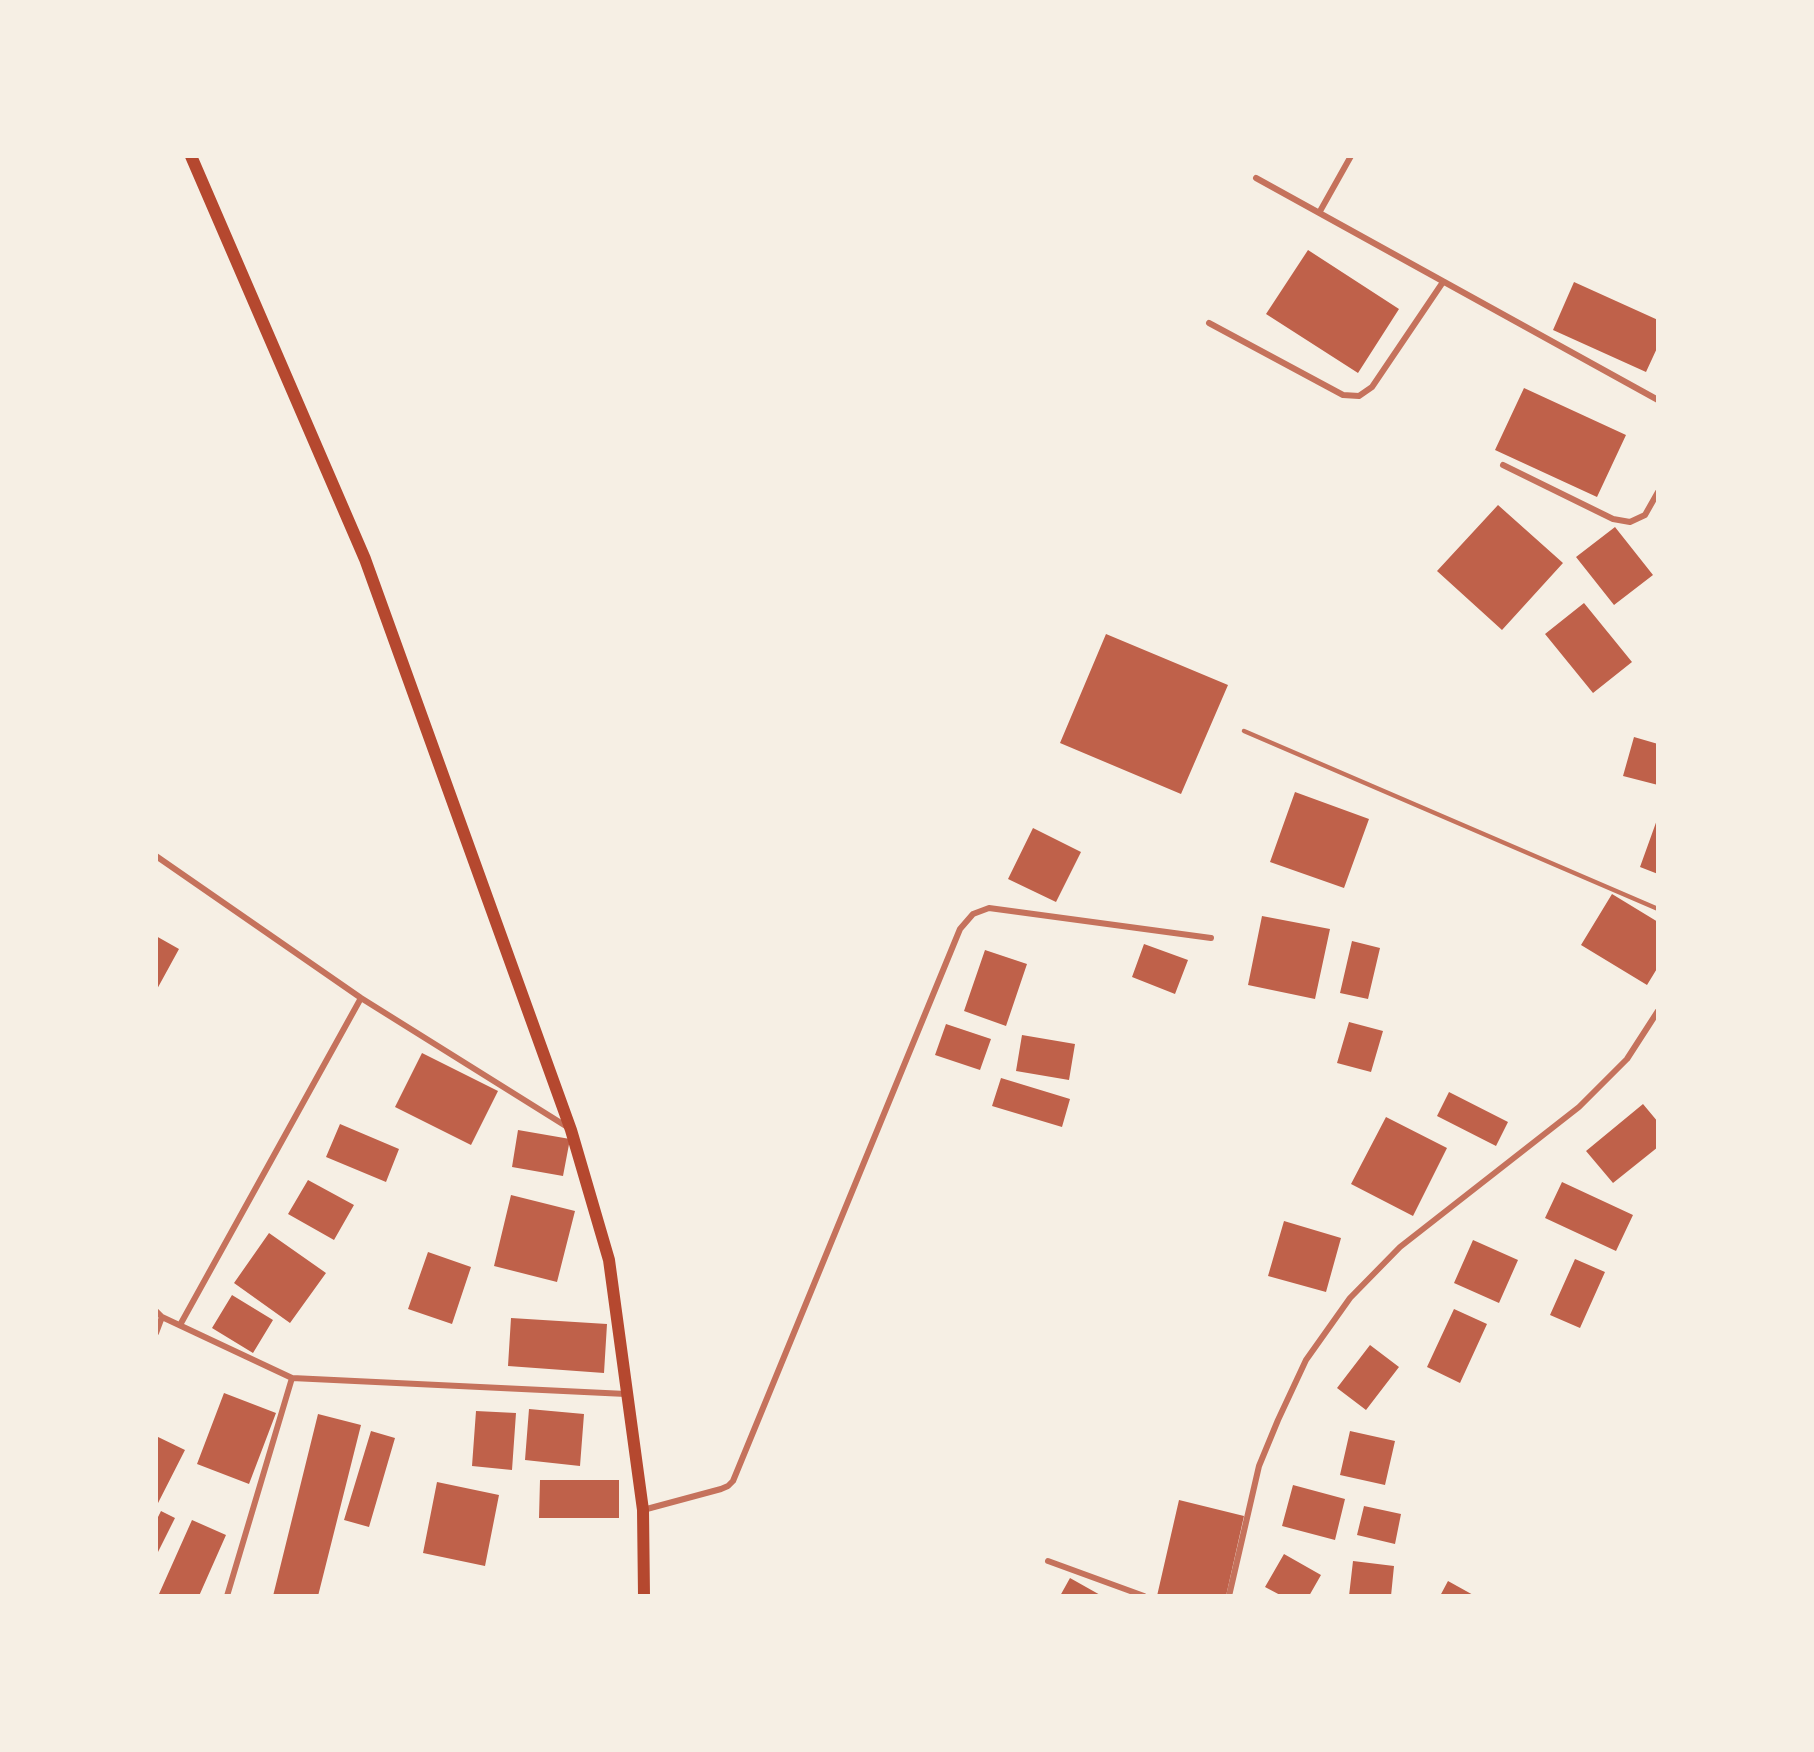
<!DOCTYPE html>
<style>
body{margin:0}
#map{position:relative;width:1814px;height:1752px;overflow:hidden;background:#f6efe4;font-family:Montserrat,sans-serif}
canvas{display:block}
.frame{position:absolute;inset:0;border:158px solid #f6efe4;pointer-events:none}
</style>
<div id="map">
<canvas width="1814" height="1752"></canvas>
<div class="frame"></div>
</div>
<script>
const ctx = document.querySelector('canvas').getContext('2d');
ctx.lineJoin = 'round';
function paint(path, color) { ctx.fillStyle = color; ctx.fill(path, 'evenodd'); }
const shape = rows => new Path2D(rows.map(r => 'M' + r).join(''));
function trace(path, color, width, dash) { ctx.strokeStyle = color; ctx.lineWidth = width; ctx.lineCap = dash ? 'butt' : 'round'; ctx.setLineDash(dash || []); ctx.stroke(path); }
paint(shape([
 [1308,250,1399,309,1358,373,1266,314],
 [1574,282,1658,320,1658,346,1646,372,1553,330],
 [1524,388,1626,435,1597,497,1495,450],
 [1498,505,1563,563,1502,630,1437,571],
 [1615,527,1653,575,1614,605,1576,557],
 [1584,603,1632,662,1593,693,1545,634],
 [1106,634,1228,685,1181,794,1060,743],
 [1634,737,1658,744,1658,785,1623,776],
 [1295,792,1369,819,1344,888,1270,862],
 [1658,817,1658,874,1640,867],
 [1033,828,1081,852,1056,902,1008,879],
 [1612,894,1658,922,1658,967,1647,985,1581,945],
 [1262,916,1330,929,1315,999,1248,985],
 [156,936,179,949,156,991],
 [1352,941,1380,948,1368,999,1340,993],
 [1144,944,1188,960,1175,994,1132,977],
 [985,950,1027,964,1006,1026,964,1011],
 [1349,1022,1383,1031,1371,1072,1337,1063],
 [946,1024,991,1039,980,1070,935,1055],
 [1022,1035,1075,1044,1069,1080,1016,1071],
 [422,1053,498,1091,471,1145,395,1107],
 [1001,1078,1070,1099,1062,1127,992,1106],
 [1449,1092,1508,1122,1496,1146,1437,1116],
 [1643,1104,1658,1122,1658,1147,1613,1183,1586,1151],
 [1386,1117,1447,1148,1413,1216,1351,1184],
 [340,1124,399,1149,386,1182,326,1157],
 [518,1130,570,1139,563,1176,512,1167],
 [308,1180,354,1205,334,1240,288,1214],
 [1562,1182,1633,1215,1616,1251,1545,1218],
 [511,1195,575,1211,557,1282,494,1266],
 [1284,1221,1341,1238,1326,1292,1268,1276],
 [269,1233,326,1273,290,1323,234,1283],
 [1473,1240,1518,1260,1499,1303,1454,1283],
 [428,1252,471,1267,452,1324,408,1309],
 [1575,1259,1605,1272,1580,1328,1550,1315],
 [232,1295,273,1320,253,1353,212,1328],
 [1454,1309,1487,1324,1460,1383,1427,1367],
 [511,1318,607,1324,604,1373,508,1366],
 [1370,1345,1399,1367,1366,1410,1337,1388],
 [224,1393,276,1413,249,1484,197,1464],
 [529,1409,584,1414,580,1466,525,1460],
 [476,1411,516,1413,512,1470,472,1466],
 [318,1414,361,1425,318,1596,273,1596],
 [371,1431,395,1438,369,1527,344,1520],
 [1350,1431,1395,1441,1385,1485,1340,1475],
 [156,1436,185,1450,156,1507],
 [540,1480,619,1480,619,1518,539,1518],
 [437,1482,499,1495,485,1566,423,1553],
 [1293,1485,1345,1499,1335,1540,1282,1526],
 [1179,1500,1244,1516,1226,1596,1157,1596],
 [1364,1506,1401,1514,1395,1544,1357,1535],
 [161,1511,175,1518,156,1556,156,1521],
 [192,1520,226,1535,199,1596,164,1596,159,1594],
 [1284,1554,1321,1575,1309,1596,1282,1596,1265,1587],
 [1353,1561,1394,1566,1391,1596,1349,1596],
 [1070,1578,1102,1596,1060,1596],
 [1448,1581,1475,1596,1440,1596]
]), '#bf614a');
trace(shape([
 [1244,731,1658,909]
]), '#c5725c', 4.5);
trace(shape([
 [1256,178,1658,400],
 [1319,213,1351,156],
 [1209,323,1343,395,1359,396,1372,387,1443,282],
 [1503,465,1613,519,1630,522,1645,515,1658,492],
 [156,856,361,998,569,1128],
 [156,1311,162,1317,292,1378,626,1394],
 [180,1325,361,998],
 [156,1333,162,1317],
 [643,1510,721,1489,728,1486,733,1481,960,929,973,914,989,908,1211,938],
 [1048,1561,1144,1596],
 [227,1596,292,1378],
 [1229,1596,1259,1466,1278,1420,1306,1360,1350,1298,1400,1247,1579,1107,1627,1059,1658,1011]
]), '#c5725c', 6);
trace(shape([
 [191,156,365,559,571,1130,609,1260,643,1510,644,1596]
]), '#b5482f', 12);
</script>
